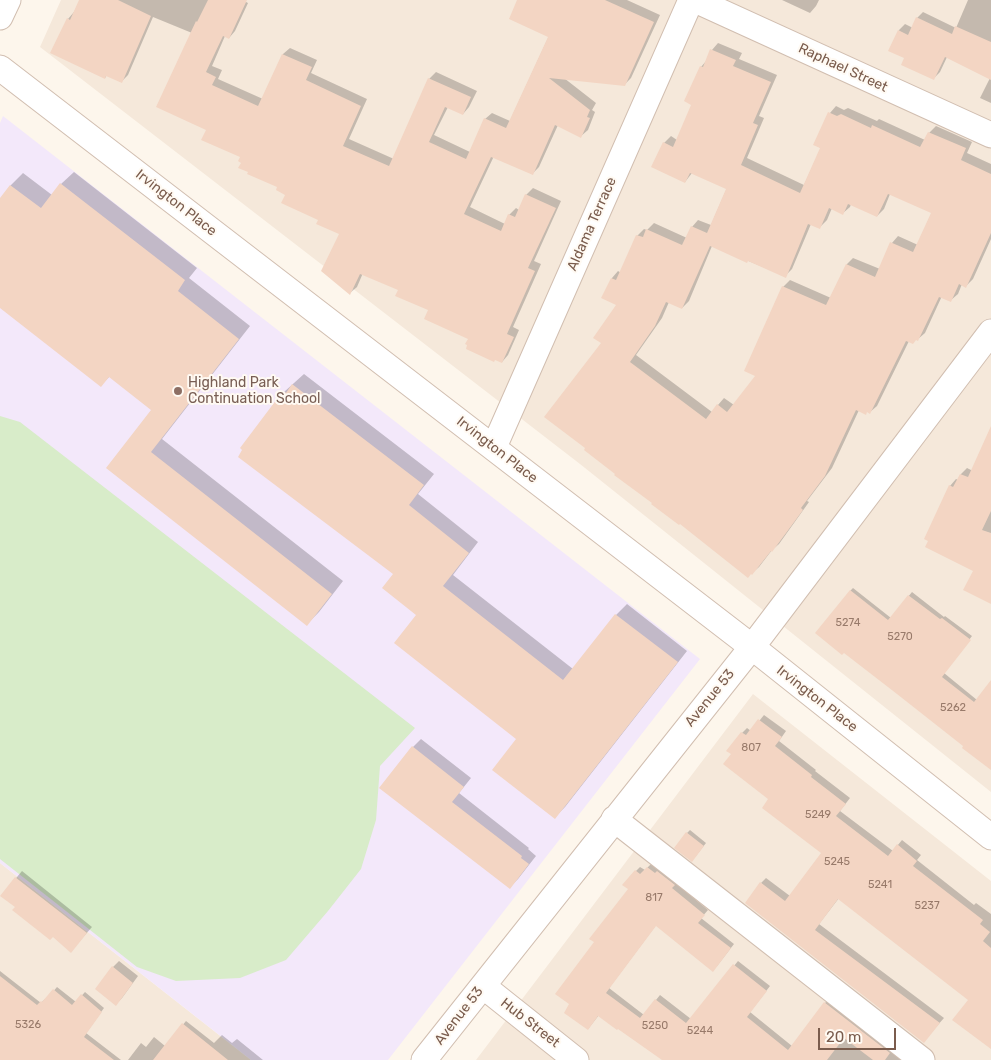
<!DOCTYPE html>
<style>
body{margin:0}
#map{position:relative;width:991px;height:1060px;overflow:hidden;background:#fdf6ec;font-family:Rubik,sans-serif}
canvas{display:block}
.scale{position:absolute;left:818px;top:1028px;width:78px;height:22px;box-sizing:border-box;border:2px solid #7a5c4d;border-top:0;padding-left:6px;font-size:15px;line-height:18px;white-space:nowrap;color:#7a5c4d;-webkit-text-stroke:4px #fffaf3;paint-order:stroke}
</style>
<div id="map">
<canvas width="991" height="1060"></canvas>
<div class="scale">20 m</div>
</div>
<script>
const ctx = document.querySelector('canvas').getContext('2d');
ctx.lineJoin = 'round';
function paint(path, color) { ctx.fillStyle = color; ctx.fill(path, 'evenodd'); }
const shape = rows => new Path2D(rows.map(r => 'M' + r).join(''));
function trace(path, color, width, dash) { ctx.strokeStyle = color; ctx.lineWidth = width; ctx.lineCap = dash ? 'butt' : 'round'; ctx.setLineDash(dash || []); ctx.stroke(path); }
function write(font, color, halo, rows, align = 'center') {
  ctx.font = font + ' Rubik,sans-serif'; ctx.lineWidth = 4; ctx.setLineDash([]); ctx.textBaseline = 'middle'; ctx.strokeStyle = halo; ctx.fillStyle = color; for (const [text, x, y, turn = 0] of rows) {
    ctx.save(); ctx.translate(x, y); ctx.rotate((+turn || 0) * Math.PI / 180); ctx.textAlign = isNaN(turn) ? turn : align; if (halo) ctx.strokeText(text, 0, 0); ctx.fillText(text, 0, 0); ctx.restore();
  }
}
paint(shape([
 [61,0,991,0,991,792,580,464,40,47],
 [753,694,991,881,991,1060,476,1060],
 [0,863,251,1060,0,1060]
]), '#f5e8da');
paint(shape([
 [3,116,700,659,388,1060,251,1060,0,863,0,123]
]), '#f3e8fa');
paint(shape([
 [0,416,20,422,415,728,380,766,376,820,361,869,328,911,286,960,240,978,176,981,137,967,0,859]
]), '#d8ecc9');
paint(shape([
 [81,0,242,0,248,3,235,31,229,38,225,36,212,66,222,70,218,79,263,99,283,54,290,48,317,60,311,73,367,99,349,139,394,159,429,79,436,72,477,91,469,107,463,114,448,107,434,135,470,152,485,119,492,113,510,121,549,36,517,0,627,0,660,15,631,78,624,85,564,78,596,103,592,110,595,112,588,130,581,136,558,125,539,167,532,174,494,156,470,207,505,224,509,215,516,208,519,210,526,195,533,188,561,201,534,261,541,264,513,327,519,330,508,355,502,362,400,289,363,273,357,287,350,293,340,233,319,220,287,194,279,186,242,162,241,156,207,130,192,33,153,17,128,75,121,82,107,75,105,78,68,19,74,12],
 [782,0,819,0,816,6,810,13],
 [968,0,991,0,991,103,980,98,990,78,947,57,940,72,934,78,906,58,899,30,905,24,913,28,917,18,923,12,956,28],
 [718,43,742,53,739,59,777,75,759,116,764,118,747,158,804,185,821,148,815,145,830,113,836,106,844,110,848,108,877,121,879,119,925,140,929,133,936,126,972,142,967,153,991,164,991,239,973,279,966,286,962,284,958,294,951,300,942,296,925,333,918,339,909,341,877,406,870,412,859,410,832,468,807,501,809,502,779,544,772,550,759,567,752,573,603,343,618,304,603,298,612,278,618,271,621,273,637,236,644,229,647,230,654,223,687,238,692,227,698,220,711,225,727,188,692,173,685,182,664,143,671,136,677,140,693,104,701,67,707,60,712,50],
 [890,194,932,212,918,245,898,236,892,243,880,269,853,258,847,264,831,298,790,280,783,287,757,375,734,405,724,398,712,412,636,355,662,318,669,302,682,308,689,301,712,246,785,276,792,269,811,224,820,227,827,220,832,208,843,213,850,207,851,204,877,216,884,209],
 [74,172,197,268,189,278,250,326,162,439,343,581,319,612,307,624,107,468,152,410,110,376,101,385,0,307,0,200,11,185,23,173,52,195,61,184],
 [304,374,434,474,418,494,478,542,453,575,573,669,616,615,627,604,687,651,565,807,555,817,518,739,418,615,395,574,284,392],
 [991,433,991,603,974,570,950,486,956,479,958,480,961,474,967,468,973,471],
 [853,588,891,618,912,592,944,617,945,616,972,636,944,673,977,700,991,682,991,768,964,746,850,591],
 [764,715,786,731,779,741,816,770,815,771,850,798,840,811,893,851,902,840,921,855,917,860,974,905,976,903,991,914,991,1047,969,999,839,898,819,924,944,1018,928,1036,761,883,766,878,790,896,822,853,770,799,733,754,742,733,747,728,751,731],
 [421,739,471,778,459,793,529,848,528,849,536,856,518,879,510,887,381,788,413,747],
 [690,830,706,843,695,857,687,833],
 [652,863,708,910,701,918,734,944,717,966,656,925,609,988,644,1015,660,995,691,1019,738,961,770,986,750,1012,792,1046,829,998,908,1060,664,1060,599,1015,588,1029,596,942,630,889,636,871,640,867,645,870],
 [22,871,92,927,71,951,2,895],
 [119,961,138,976,122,998,116,1004,113,967],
 [0,971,41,1003,45,999,46,1000,57,987,76,1002,85,992,104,1008,86,1033,121,1060,7,1060,0,1055],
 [186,1021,214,1043,222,1035,232,1043,237,1039,263,1060,128,1060,141,1043,146,1047,154,1037,165,1046]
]), '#0003');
paint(shape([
 [79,0,118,0,151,16,122,83,106,76,105,79,50,53,67,18,70,20],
 [208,0,247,0,229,39,223,36,206,72,216,77,212,85,258,106,282,54,312,67,306,80,361,106,343,146,389,166,428,78,471,97,463,115,445,107,429,142,466,159,484,118,506,128,548,37,509,19,517,0,605,0,654,22,625,86,549,78,590,110,587,117,590,118,581,138,555,125,533,175,491,157,464,214,501,231,508,214,515,217,525,194,556,208,528,268,535,271,507,334,514,337,502,363,495,360,494,362,466,349,467,345,465,344,468,339,424,319,428,310,395,296,398,290,360,274,350,295,321,271,339,234,316,224,318,220,281,203,285,195,276,190,277,187,247,174,248,172,238,168,241,163,238,161,240,157,201,140,206,130,156,107,196,21,197,22],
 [916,17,952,34,955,26,991,42,991,80,945,57,934,80,901,65,904,58,888,51,898,30,908,35],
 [710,49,736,60,733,66,771,82,753,123,758,125,741,165,800,193,820,148,813,145,828,112,837,116,841,114,871,128,872,125,920,147,928,132,966,148,961,160,991,174,991,233,966,288,959,284,951,302,939,297,918,341,916,340,913,344,906,341,870,414,867,412,866,415,856,410,825,476,801,508,803,510,772,552,771,551,752,575,751,574,748,578,680,524,679,525,651,504,652,503,614,475,615,474,584,450,585,448,544,417,601,343,593,338,616,305,601,298,611,278,616,280,636,235,643,237,646,229,682,245,691,226,707,233,726,189,690,173,685,183,651,167,663,142,673,147,691,105,684,101,700,66,703,67],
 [888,194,931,213,913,252,890,242,875,277,846,264,826,305,782,286,744,371,755,376,727,412,717,404,706,419,630,362,655,326,666,302,682,309,710,246,747,263,748,261,786,278,808,224,820,229,829,208,843,215,848,204,877,217],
 [60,183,185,280,178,291,239,339,151,452,332,594,307,626,106,468,151,410,109,377,101,387,0,308,0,198,10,185,41,208],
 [292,384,424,485,409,505,469,553,443,586,563,680,615,614,678,662,555,819,492,770,516,739,394,643,416,615,382,588,393,574,238,457,242,450,240,448,283,391,286,393],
 [991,426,991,511,982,530,991,533,991,604,963,590,973,571,925,547,928,541,924,539,949,485,953,487,960,474,968,477],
 [850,590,888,620,908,595,940,619,942,618,971,640,942,677,974,702,991,680,991,770,962,748,963,746,897,694,844,653,842,655,815,633],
 [758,719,782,737,775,746,812,775,811,777,846,804,836,816,888,856,897,844,917,861,913,866,983,920,980,924,990,932,983,941,991,948,991,1049,952,1020,968,1000,838,899,815,930,940,1023,924,1043,745,903,760,882,785,901,821,853,762,808,768,799,723,764,731,754,726,751,741,732,746,735],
 [412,746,464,787,452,802,522,856,521,858,529,864,510,889,379,788],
 [686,832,704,846,692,862,674,848],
 [647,867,655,873,657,871,675,885,672,888,705,915,698,923,731,948,713,972,656,926,606,993,640,1018,655,999,686,1023,733,964,767,991,747,1017,788,1050,824,1002,890,1053,885,1060,873,1060,844,1038,827,1060,662,1060,618,1029,617,1030,598,1016,588,1030,564,1013,569,1004,555,994,594,942,589,939,628,889,622,885,635,870,640,874],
 [15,877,87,933,71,953,53,937,50,940,12,910,15,907,0,896],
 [112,966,133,983,116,1006,95,989],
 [0,976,37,1005,41,1001,42,1002,53,989,72,1005,81,994,102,1012,84,1037,114,1060,0,1060],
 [182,1023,228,1060,153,1060]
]), '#f3d5c3');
const minor = shape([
 [695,0,991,135],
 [0,17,8,0],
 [0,68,752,647,991,837],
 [494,447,691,0],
 [614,819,922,1060],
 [483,986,576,1060],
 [424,1060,752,647,991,332]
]);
trace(minor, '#d1beb0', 27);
trace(minor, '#fff', 25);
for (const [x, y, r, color] of [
 [178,391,5,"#8d6e63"]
]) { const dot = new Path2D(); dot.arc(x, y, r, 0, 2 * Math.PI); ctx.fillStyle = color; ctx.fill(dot); trace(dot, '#fffaf3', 2); }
write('11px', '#987a6a', null, [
 ["5274",848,623],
 ["5270",900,637],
 ["5262",953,708],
 ["807",751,748],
 ["5249",818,815],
 ["5245",837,862],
 ["5241",880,885],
 ["817",654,898],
 ["5237",927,906],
 ["5326",28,1025],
 ["5250",655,1026],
 ["5244",700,1031]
]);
write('14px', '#7a5c4d', '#fffaf3', [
 ["Raphael Street",843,68,25],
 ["Irvington Place",176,203,38],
 ["Aldama Terrace",592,224,-66],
 ["Irvington Place",497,450,38],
 ["Avenue 53",710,698,-51],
 ["Irvington Place",817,699,38],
 ["Avenue 53",459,1016,-52],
 ["Hub Street",530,1023,38]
]);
write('14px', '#785e54', '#fffaf3', [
 ["Highland Park",188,383],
 ["Continuation School",188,399]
], 'left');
</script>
